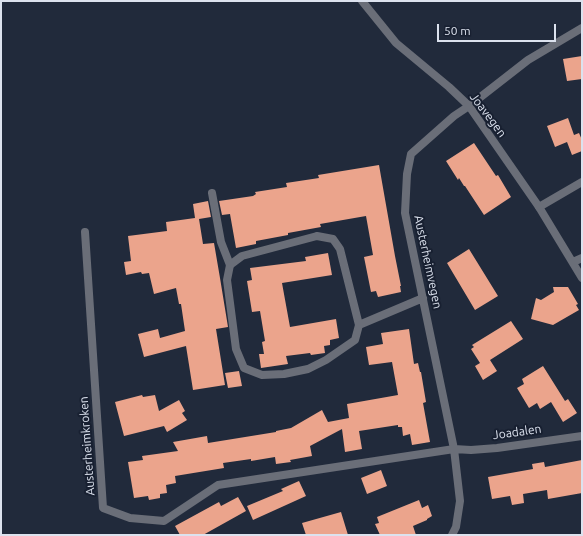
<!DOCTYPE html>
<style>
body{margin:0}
#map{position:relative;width:583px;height:536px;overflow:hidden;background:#212a3b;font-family:Ubuntu,sans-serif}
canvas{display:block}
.frame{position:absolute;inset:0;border:2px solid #dce2ee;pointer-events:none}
.scale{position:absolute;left:437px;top:24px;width:119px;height:18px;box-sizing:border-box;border:2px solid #dce2ee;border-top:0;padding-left:5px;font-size:12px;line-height:14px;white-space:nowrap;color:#dce2ee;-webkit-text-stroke:3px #182031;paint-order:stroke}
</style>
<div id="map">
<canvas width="583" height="536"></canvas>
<div class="frame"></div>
<div class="scale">50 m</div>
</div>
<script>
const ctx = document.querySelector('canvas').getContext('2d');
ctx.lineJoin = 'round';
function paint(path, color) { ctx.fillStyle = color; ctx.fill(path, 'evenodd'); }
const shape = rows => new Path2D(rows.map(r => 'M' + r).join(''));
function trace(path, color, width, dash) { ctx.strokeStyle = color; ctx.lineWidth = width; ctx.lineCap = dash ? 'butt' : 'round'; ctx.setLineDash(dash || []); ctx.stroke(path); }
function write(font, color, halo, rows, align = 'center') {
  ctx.font = font + ' Ubuntu,sans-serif'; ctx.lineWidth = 4; ctx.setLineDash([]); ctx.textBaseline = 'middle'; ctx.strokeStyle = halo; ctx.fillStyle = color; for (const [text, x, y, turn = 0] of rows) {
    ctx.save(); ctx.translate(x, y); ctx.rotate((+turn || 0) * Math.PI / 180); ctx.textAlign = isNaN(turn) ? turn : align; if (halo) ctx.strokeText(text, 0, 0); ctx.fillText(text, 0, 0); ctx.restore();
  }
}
paint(shape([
 [582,56,582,79,567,81,563,59],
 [568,118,574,135,579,133,582,140,582,151,572,155,567,142,555,147,547,126],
 [474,143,496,176,498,175,511,197,484,215,465,186,464,186,459,178,458,180,446,161],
 [379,165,395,256,401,286,400,286,401,292,378,297,376,291,371,292,364,257,373,255,366,216,320,224,321,227,288,233,288,235,256,241,256,244,236,248,230,214,222,215,219,201,253,196,256,194,255,192,287,187,286,183,319,178,318,175],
 [208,201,211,217,199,219,203,244,214,243,220,278,228,327,216,329,225,385,193,390,186,346,144,357,138,334,158,329,160,338,185,331,181,304,179,304,176,288,154,294,149,273,142,274,141,272,126,275,124,262,131,261,128,236,167,231,166,222,195,218,193,204],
 [469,249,498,296,475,310,447,263],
 [328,253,332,275,282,283,290,327,336,319,339,338,330,340,330,345,324,346,325,353,311,355,310,353,286,356,288,364,261,368,259,354,264,354,262,342,265,341,260,311,252,312,247,281,252,280,250,268,306,261,305,257],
 [553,287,568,287,578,304,576,305,579,310,553,325,531,319,536,298,541,300,554,292],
 [511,321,523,339,490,360,497,371,483,380,475,366,480,363,471,349,474,347,472,345],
 [409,329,414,364,418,363,420,372,421,372,426,402,423,403,430,442,412,445,410,434,403,436,402,427,398,427,398,425,359,431,362,449,345,452,342,429,310,446,312,456,290,460,291,462,276,464,275,457,251,461,251,459,223,463,224,468,175,476,176,483,166,485,167,493,160,494,160,498,149,500,148,496,134,498,128,462,143,460,142,456,178,451,173,442,207,436,208,443,276,432,276,431,291,428,322,410,328,422,349,418,347,404,398,395,392,362,369,365,366,347,383,344,381,333],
 [543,366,565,401,568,399,577,413,563,422,551,402,540,409,537,403,529,408,517,388,524,384,522,379],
 [239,371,242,386,228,388,225,373],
 [142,395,143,397,155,395,159,411,179,400,185,411,182,413,187,420,167,432,164,426,124,436,115,402],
 [582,460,582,493,548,499,547,490,523,494,524,503,512,505,510,496,492,499,488,477,533,469,532,464,544,462,545,467],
 [381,470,387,486,367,494,361,478],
 [299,481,306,496,253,520,247,506,283,491,281,489],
 [238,497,246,511,203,535,180,535,175,526,219,502,221,506],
 [419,500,422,508,428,505,432,516,427,519,427,520,413,526,416,535,380,535,375,524,379,523,377,517],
 [341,512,348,535,306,535,302,523]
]), '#eba48c');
trace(shape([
 [212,193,221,242,230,265],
 [539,207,582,182]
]), '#6a6e78', 8);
trace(shape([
 [362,1,396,43,449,87,469,106,539,207,582,278],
 [85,232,103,508,130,518,164,521,218,485,454,449,471,450,497,448,582,436],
 [317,236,333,239,340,249,359,325,355,340,326,360,308,369,284,374,262,375,244,368,236,349,227,280,230,265,242,256,317,236],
 [573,262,582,258],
 [359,325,423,298],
 [452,535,456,527,460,501,454,449,405,213,407,174,411,154,454,116,469,106,528,60,582,28]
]), '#6a6e78', 8);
write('12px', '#dce2ee', '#182031', [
 ["Joavegen",488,115,53],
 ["Austerheimvegen",428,262,78],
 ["Joadalen",517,432,-8],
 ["Austerheimkroken",87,446,-94]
]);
</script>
